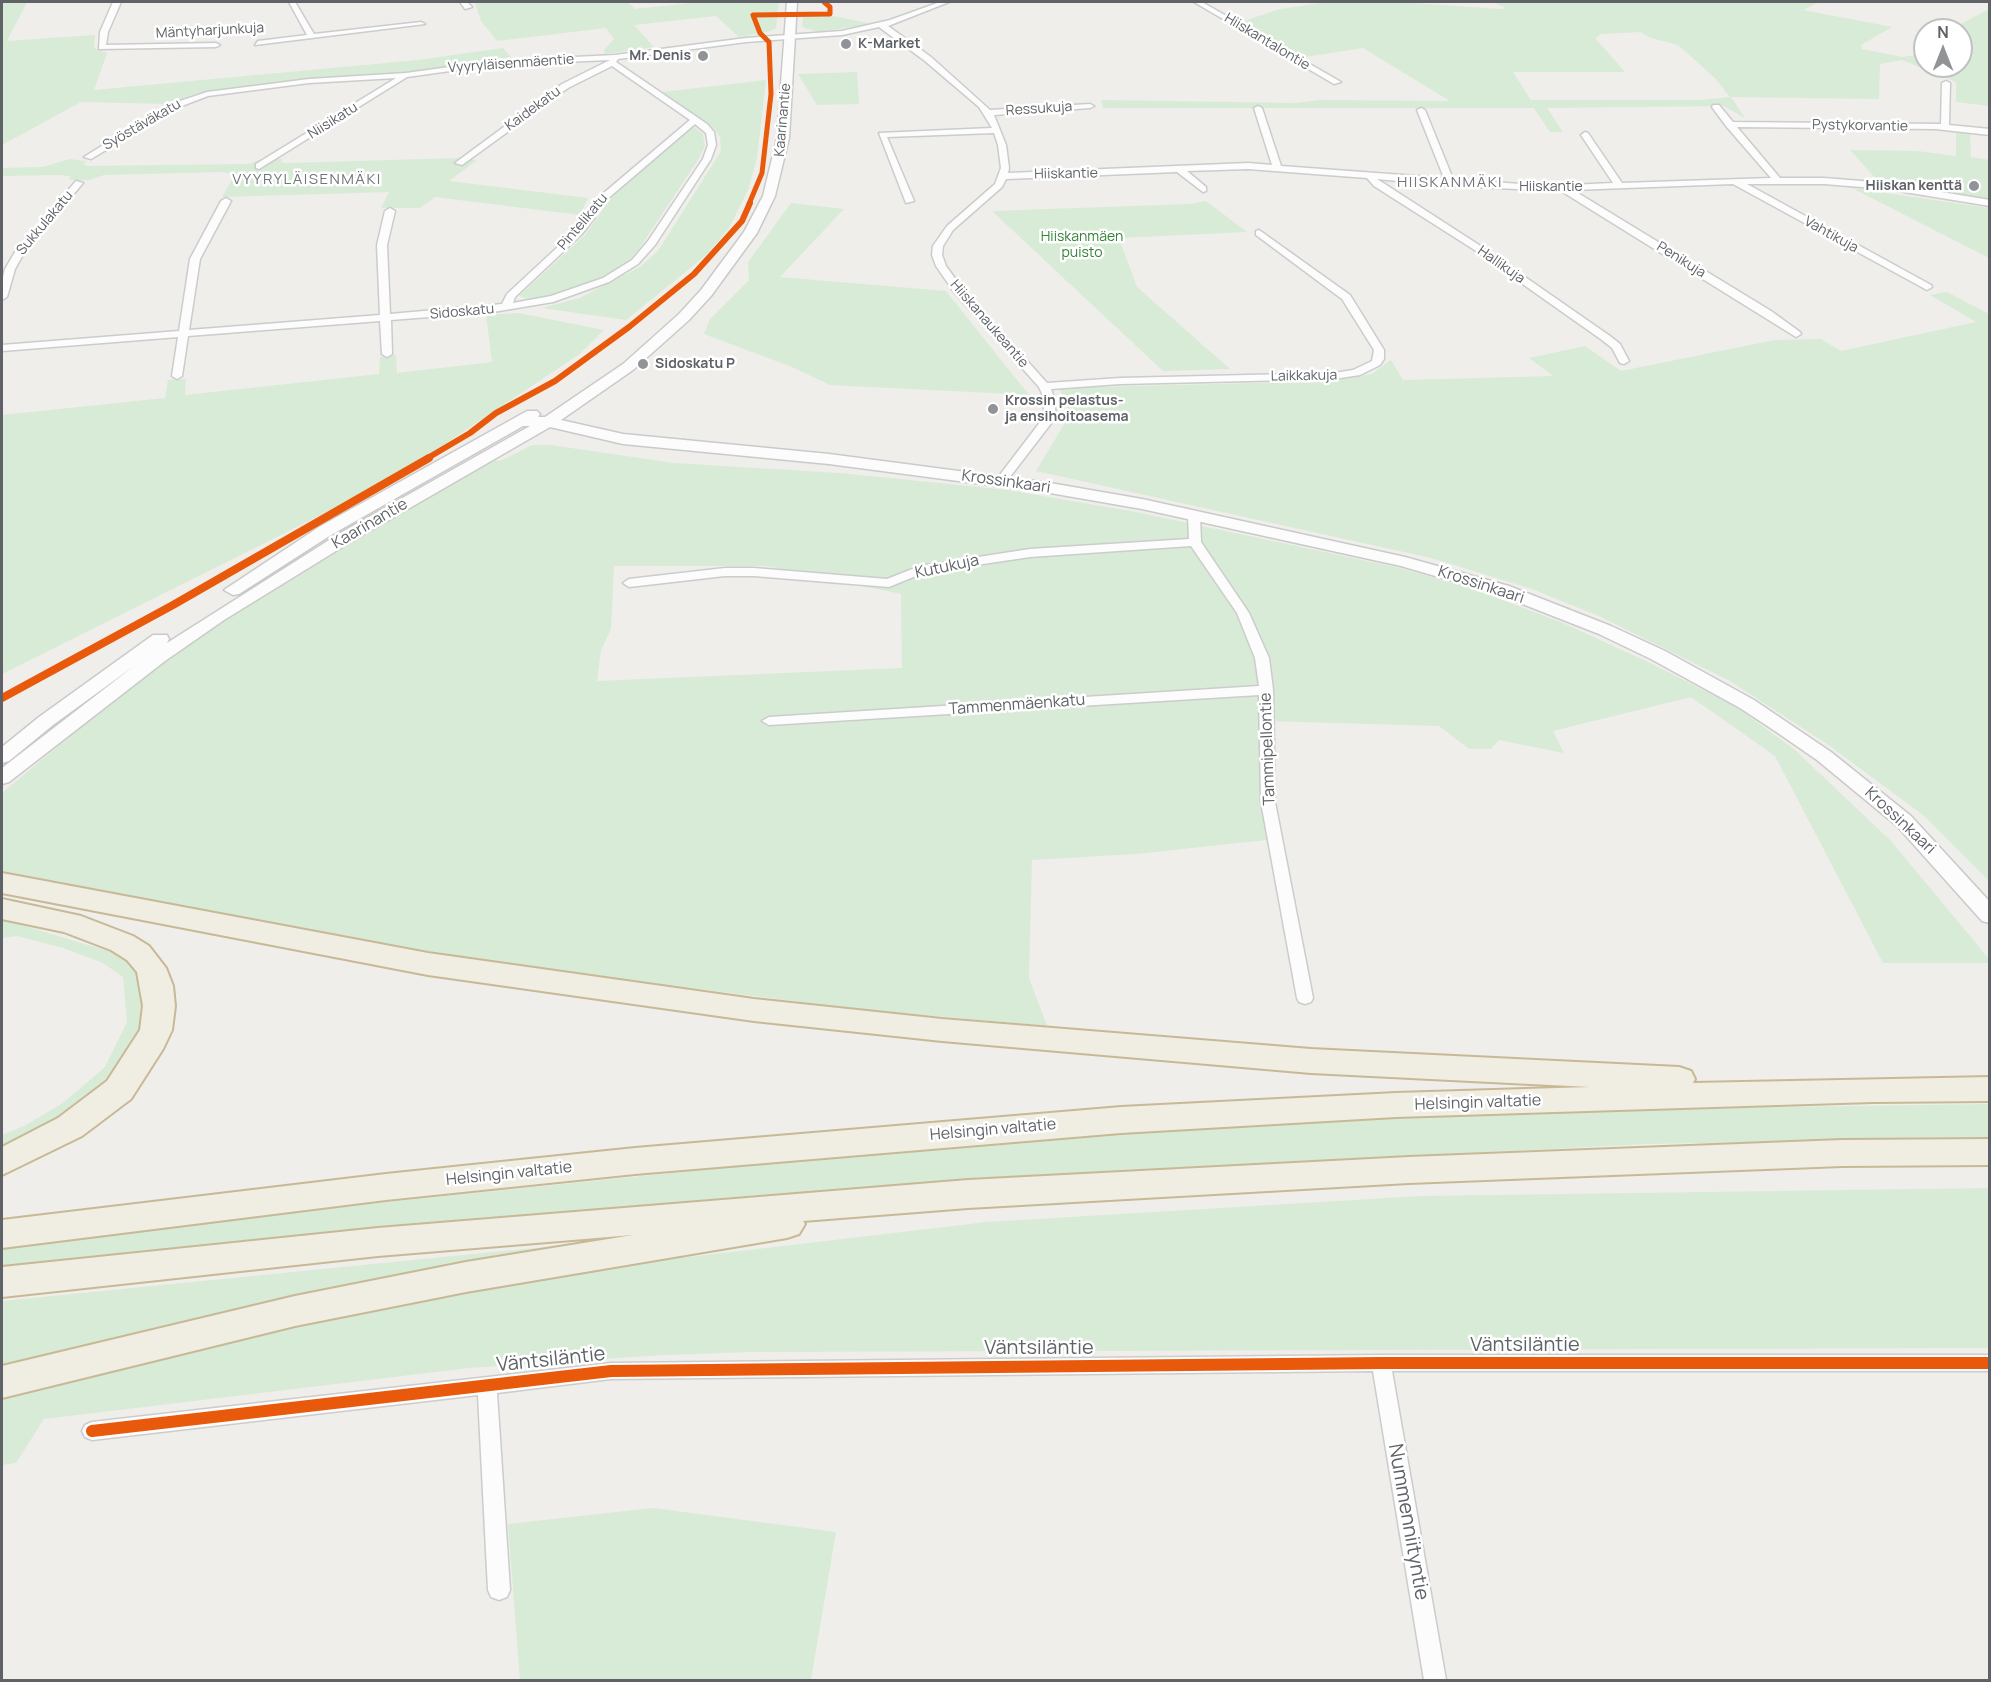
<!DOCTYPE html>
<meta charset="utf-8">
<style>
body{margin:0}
#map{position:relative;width:1991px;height:1682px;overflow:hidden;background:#efeeea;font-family:Manrope,sans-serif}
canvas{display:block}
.frame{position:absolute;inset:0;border:3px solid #5f6368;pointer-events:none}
.north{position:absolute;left:1913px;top:18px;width:60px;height:60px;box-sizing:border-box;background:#fff;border:2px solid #bfc1c3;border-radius:50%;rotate:0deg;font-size:16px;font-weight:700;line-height:24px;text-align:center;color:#5f6368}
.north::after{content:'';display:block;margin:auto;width:21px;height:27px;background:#919496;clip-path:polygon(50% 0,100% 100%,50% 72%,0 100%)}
</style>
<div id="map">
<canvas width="1991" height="1682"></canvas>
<div class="frame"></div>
<div class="north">N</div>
</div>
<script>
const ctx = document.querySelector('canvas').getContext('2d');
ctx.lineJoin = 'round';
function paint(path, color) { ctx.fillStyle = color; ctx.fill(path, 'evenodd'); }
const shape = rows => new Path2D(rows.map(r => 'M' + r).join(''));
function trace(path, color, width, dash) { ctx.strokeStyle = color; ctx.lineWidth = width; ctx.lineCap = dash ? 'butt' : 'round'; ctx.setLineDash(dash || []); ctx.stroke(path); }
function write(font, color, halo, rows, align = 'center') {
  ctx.font = font + ' Manrope,sans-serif'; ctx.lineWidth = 5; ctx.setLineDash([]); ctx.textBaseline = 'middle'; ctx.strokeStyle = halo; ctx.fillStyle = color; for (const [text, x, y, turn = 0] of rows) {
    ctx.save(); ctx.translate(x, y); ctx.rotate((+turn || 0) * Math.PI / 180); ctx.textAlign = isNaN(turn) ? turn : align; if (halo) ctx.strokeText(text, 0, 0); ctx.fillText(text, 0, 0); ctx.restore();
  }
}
paint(shape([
 [2,2,27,2,7,41,95,35,94,48,107,53,94,90,418,60,503,48,511,57,407,72,291,81,198,93,166,104,81,102,2,145],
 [487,2,628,2,635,9,700,2,779,2,776,28,771,31,739,37,716,16,634,25,654,47,605,54,604,50,614,39,606,28,497,41,481,21,475,3],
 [1328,2,1398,2,1500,9,1506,8,1492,2,1819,2,1803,10,1892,27,1861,45,1862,49,1902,57,1915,55,1925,48,1925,66,1961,66,1961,30,1950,30,1989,9,1989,106,1956,102,1956,82,1902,60,1880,64,1879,99,1731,97,1745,118,1724,106,1547,108,1563,132,1550,132,1534,108,1103,108,1101,100,1296,103,1320,100,1450,101,1363,48,1299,58,1241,22,1280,9],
 [1640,32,1651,38,1678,45,1715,78,1730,97,1702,100,1531,100,1513,72,1625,72,1595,38,1601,34],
 [823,15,839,17,872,24,818,32,802,27,803,16],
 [857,72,859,104,817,105,798,74],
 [766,80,757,158,748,190,728,230,705,256,626,320,542,308,580,298,640,267,658,251,721,151,720,137,713,127,662,92],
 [692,126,703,134,705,146,698,160,639,249,624,266,576,289,545,298,528,299,519,296,585,235,608,202,622,187],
 [1956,132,1970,133,1971,157,1989,160,1989,199,1879,182,1850,150,1917,151,1956,156],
 [459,158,477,160,449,181,588,198,580,215,435,197,420,208,381,208,389,192,222,197,233,178,232,174,222,172,104,175,90,180,70,180,69,176,60,175,2,176,2,168,43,167,69,159,87,161,83,164,88,166,249,164,262,159,282,159,281,162,287,163],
 [1852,188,1989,208,1989,258],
 [1206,201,1247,232,1119,238,1137,287,1230,369,1163,371,992,211,1190,204],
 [791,203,844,209,780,277,946,291,1029,395,830,385,792,367,704,334,710,319,749,280,748,262],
 [1947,292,1989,314,1989,881,1923,815,1827,744,1730,681,1601,617,1532,589,1431,558,1036,471,1065,423,1068,407,1059,388,1332,381,1372,374,1391,360,1403,380,1553,376,1529,358,1585,346,1621,371,1775,340,1821,339,1841,351,1976,322,1930,295],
 [519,313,604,330,581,353,393,479,2,674,2,415,165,398,168,380,186,379,185,395,379,374,380,357,396,355,397,373,492,362,486,315],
 [532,445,551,445,674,463,840,473,1008,490,1136,512,1400,568,1476,590,1563,623,1646,661,1735,706,1795,750,1891,841,1989,959,1990,963,1883,963,1775,756,1691,697,1553,731,1564,753,1499,740,1491,749,1469,749,1439,726,1267,721,1276,839,1136,854,1032,860,1029,978,1047,1026,855,1009,503,964,164,905,2,871,2,793,105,707,217,625,491,459,500,461],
 [614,566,767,566,901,594,902,668,597,681,601,650,611,629],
 [2,919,111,952,130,964,138,977,146,1024,127,1063,85,1103,2,1149,2,1135,24,1126,63,1103,105,1067,127,1022,123,977,103,963,63,948,17,936,2,938],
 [1989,1104,1989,1138,1647,1144,1068,1174,748,1196,374,1228,2,1268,2,1248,53,1242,378,1203,750,1165,1057,1138,1354,1119,1638,1109],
 [1989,1188,1989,1348,750,1352,664,1355,469,1368,44,1419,16,1463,2,1465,2,1398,208,1345,527,1276,987,1222,1421,1196],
 [574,1244,573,1250,339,1291,2,1371,2,1301],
 [653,1508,836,1532,811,1680,520,1680,508,1524]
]), '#d8ebd6');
const street = shape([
 [113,2,121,2,108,32,106,45,216,43,220,45,216,47,99,49,100,32,113,2],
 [289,2,295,2,314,34,421,22,425,24,255,45,258,41,307,35,289,2],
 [460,2,467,2,472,7,465,9,460,2],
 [940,2,949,2,888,26,931,57,990,110,1090,104,1094,106,1090,108,994,115,1006,145,1009,168,1008,173,1248,163,1272,165,1254,108,1258,106,1262,108,1281,166,1444,178,1417,110,1421,108,1425,110,1453,179,1547,186,1613,183,1581,135,1585,132,1588,133,1622,183,1771,178,1726,126,1712,107,1713,105,1719,105,1733,122,1941,124,1942,83,1946,81,1950,83,1949,125,1990,129,1990,135,1935,129,1737,127,1780,178,1824,178,1886,183,1990,200,1990,206,1886,189,1824,184,1747,184,1931,285,1932,287,1927,290,1733,184,1573,190,1771,311,1800,332,1801,334,1796,337,1561,191,1450,186,1377,179,1479,245,1610,336,1620,344,1629,361,1624,364,1620,363,1612,348,1602,340,1473,249,1374,186,1367,178,1248,169,1187,171,1206,187,1206,191,1203,192,1177,172,1006,179,1002,187,953,230,943,246,942,255,946,266,962,288,1047,383,1120,378,1334,373,1353,370,1372,361,1374,350,1342,299,1256,235,1256,231,1259,230,1350,295,1384,350,1384,359,1380,365,1360,375,1334,379,1120,384,1051,389,1054,398,1056,417,1006,482,1002,484,996,480,1044,417,1044,398,1039,387,954,292,936,266,932,255,933,246,947,226,995,184,1001,168,998,145,994,133,887,137,914,201,906,203,879,133,992,128,979,107,925,61,879,27,842,35,746,42,618,59,616,62,707,124,714,132,716,145,711,159,655,245,638,264,609,282,553,302,493,312,391,320,392,354,387,357,382,354,380,321,188,336,182,376,177,379,172,376,178,337,2,351,2,345,179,331,190,259,221,201,226,198,231,201,200,259,189,330,380,315,377,245,385,211,390,208,395,211,387,245,390,314,502,304,507,294,576,230,587,215,593,215,595,217,582,234,515,297,513,303,551,296,603,278,632,260,648,241,703,159,708,145,706,133,695,124,605,201,599,201,599,197,690,120,612,66,568,88,462,165,455,163,562,84,610,60,493,65,407,77,259,169,256,168,256,164,396,78,309,83,208,96,174,109,91,159,84,157,168,105,207,92,309,79,406,73,493,61,615,55,746,38,842,31,890,20,940,2],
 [1194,2,1202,2,1341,82,1334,84,1194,2],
 [76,181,83,183,24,253,15,269,7,297,2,300,2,281,5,269,15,252,76,181],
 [1194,512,1200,516,1201,542,1249,613,1269,658,1273,690,1275,802,1313,998,1311,1002,1305,1004,1299,1002,1297,998,1261,802,1259,695,769,725,762,721,769,717,1259,686,1255,658,1237,613,1191,546,1030,557,923,573,889,587,754,576,725,576,629,587,623,583,629,579,725,568,754,568,887,579,920,566,1030,549,1189,539,1188,516,1194,512],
 [1381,1355,1990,1355,1990,1371,1392,1371,1446,1680,1424,1680,1373,1371,611,1379,497,1393,510,1590,507,1597,499,1600,491,1597,488,1590,478,1395,92,1440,85,1437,82,1431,85,1425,92,1422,611,1363,1381,1355]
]);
const secondary = shape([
 [787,2,797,2,789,138,775,196,757,233,711,296,689,320,633,370,561,420,623,434,829,454,1050,483,1142,499,1405,557,1509,586,1611,626,1665,651,1754,700,1831,752,1911,816,1990,902,1990,923,1982,921,1897,826,1817,760,1775,731,1740,708,1651,659,1599,634,1497,594,1401,566,1142,509,1050,493,829,464,623,444,550,427,349,543,224,620,165,661,9,782,2,784,2,768,134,666,53,725,9,761,2,763,2,747,39,717,153,635,167,635,169,639,167,643,337,535,530,426,523,426,331,535,239,594,233,595,224,590,319,527,527,411,537,411,540,414,538,417,545,417,623,364,679,314,701,290,744,232,763,196,777,138,787,2]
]);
const highway = shape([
 [2,873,428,953,754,999,942,1019,1311,1049,1679,1067,1691,1071,1695,1079,1693,1083,1990,1077,1990,1101,1873,1102,1396,1117,1121,1133,635,1174,386,1200,2,1248,2,1220,386,1174,635,1148,1121,1107,1396,1093,1590,1087,1311,1073,942,1041,754,1021,428,975,2,893,2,873],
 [2,899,81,916,133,936,149,946,166,968,173,986,175,1006,172,1030,163,1049,131,1099,82,1136,2,1175,2,1147,58,1118,107,1081,140,1030,143,1006,137,972,127,960,111,950,64,932,2,919,2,899],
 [1990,1139,1990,1165,1842,1166,1409,1183,968,1208,803,1221,805,1224,799,1234,787,1238,466,1292,295,1326,2,1398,2,1366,295,1296,466,1262,633,1235,378,1256,2,1297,2,1267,378,1228,968,1180,1409,1157,1842,1140,1990,1139]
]);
trace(street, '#cbcccc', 3);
trace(secondary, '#cacacb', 3);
trace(highway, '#c8b996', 4);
paint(street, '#fdfcfc');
paint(secondary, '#fdfcfc');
paint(highway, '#f0ede3');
trace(shape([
 [749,204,762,173,771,94,769,42,760,33,753,15,830,14,830,7,824,2]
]), '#e8590c', 5);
trace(shape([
 [426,459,470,433,496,413,555,381,629,327,694,274,742,221,750,203]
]), '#e8590c', 6);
trace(shape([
 [2,698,173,605,429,458]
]), '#e8590c', 8);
trace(shape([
 [92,1431,611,1371,1381,1363,1990,1363]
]), '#e8590c', 12);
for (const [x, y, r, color] of [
 [846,44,6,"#919496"],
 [703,56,6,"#919496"],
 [1974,186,6,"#919496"],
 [643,364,6,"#919496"],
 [993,409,6,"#919496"]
]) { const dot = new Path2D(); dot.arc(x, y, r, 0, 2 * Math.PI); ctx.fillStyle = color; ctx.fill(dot); trace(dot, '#fff', 2); }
write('14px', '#5f6368', '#fff', [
 ["Mäntyharjunkuja",210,31,-3],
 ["Hiiskantalontie",1267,42,31],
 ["Vyyryläisenmäentie",511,64,-4],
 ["Kaidekatu",533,109,-36],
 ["Ressukuja",1039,109,-4],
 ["Kaarinantie",783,120,-85],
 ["Niisikatu",333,121,-32],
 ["Syöstäväkatu",142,125,-30],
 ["Pystykorvantie",1860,126,1],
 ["Hiiskantie",1066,174,-1],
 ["Hiiskantie",1551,187],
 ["Pintelikatu",583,222,-50],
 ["Sukkulakatu",45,223,-50],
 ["Vahtikuja",1831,235,29],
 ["Penikuja",1681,260,32],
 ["Hallikuja",1501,265,35],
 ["Sidoskatu",462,312,-5],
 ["Hiiskanaukeantie",989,324,49],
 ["Laikkakuja",1304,376,-1]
]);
write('bold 14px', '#5f6368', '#fff', [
 ["K-Market",858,44],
 ["Mr. Denis",691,56,"right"],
 ["Hiiskan kenttä",1962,186,"right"],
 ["Sidoskatu P",655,364],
 ["Krossin pelastus-",1005,401],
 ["ja ensihoitoasema",1005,417]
], 'left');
write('14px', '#348238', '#fff', [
 ["Hiiskanmäen",1082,237],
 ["puisto",1082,253]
]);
ctx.letterSpacing = '1.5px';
write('15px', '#70757a', '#fff', [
 ["VYYRYLÄISENMÄKI",307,180],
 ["HIISKANMÄKI",1450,183]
]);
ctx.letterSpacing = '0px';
write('16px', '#5f6368', '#fff', [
 ["Krossinkaari",1006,482,8],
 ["Kaarinantie",370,524,-30],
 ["Kutukuja",947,567,-12],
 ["Krossinkaari",1481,585,18],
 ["Tammenmäenkatu",1017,705,-4],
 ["Tammipellontie",1268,749,-92],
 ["Krossinkaari",1900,821,43],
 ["Helsingin valtatie",1478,1103,-2],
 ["Helsingin valtatie",993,1130,-5],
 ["Helsingin valtatie",509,1174,-6]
]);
write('20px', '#5f6368', '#fff', [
 ["Väntsiläntie",1525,1345],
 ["Väntsiläntie",1039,1348],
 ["Väntsiläntie",551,1360,-6],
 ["Nummenniityntie",1408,1522,80]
]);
</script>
